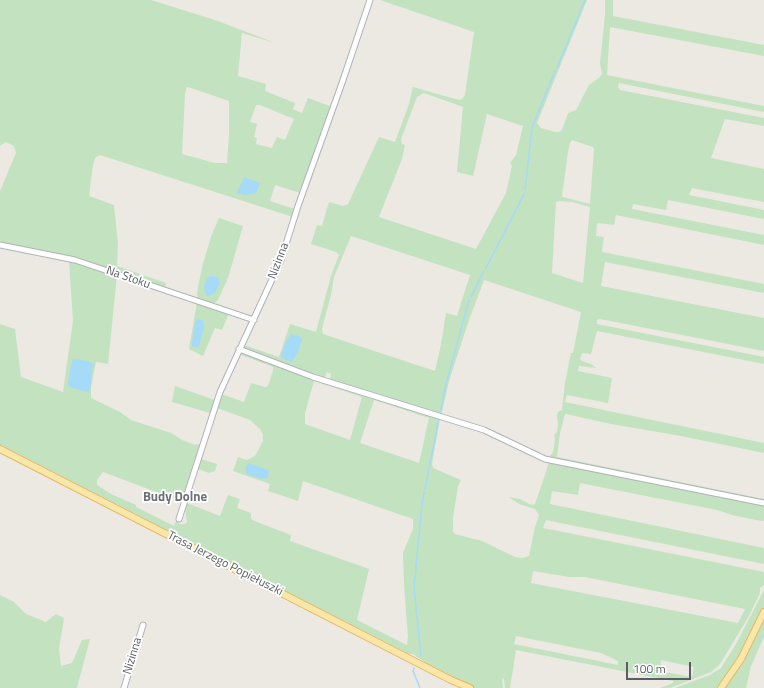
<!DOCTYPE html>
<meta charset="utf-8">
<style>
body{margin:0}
#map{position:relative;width:764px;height:688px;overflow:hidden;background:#ece9e2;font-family:"Titillium Web",sans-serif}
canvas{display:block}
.scale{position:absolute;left:626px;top:662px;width:65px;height:18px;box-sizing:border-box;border:2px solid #5a5e62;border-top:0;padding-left:5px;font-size:12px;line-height:14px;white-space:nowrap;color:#5a5e62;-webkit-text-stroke:3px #fff;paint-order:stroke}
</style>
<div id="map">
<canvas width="764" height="688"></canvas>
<div class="scale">100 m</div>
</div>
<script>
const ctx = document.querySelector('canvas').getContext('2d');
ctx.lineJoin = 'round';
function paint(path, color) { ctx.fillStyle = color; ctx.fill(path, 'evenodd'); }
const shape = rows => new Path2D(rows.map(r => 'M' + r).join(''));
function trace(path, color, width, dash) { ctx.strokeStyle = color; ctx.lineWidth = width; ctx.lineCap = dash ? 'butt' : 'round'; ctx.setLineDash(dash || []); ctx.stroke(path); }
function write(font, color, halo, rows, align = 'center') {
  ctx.font = font + ' "Titillium Web",sans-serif'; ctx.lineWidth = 3.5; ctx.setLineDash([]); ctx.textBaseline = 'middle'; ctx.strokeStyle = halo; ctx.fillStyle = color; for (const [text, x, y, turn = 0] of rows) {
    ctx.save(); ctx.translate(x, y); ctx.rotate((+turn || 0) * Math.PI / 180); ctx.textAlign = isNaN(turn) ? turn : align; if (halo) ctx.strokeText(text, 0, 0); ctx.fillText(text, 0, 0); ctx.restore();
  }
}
paint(shape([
 [0,0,151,0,218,21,275,43,242,33,238,76,266,84,265,91,295,103,293,109,302,113,308,98,332,107,300,193,275,185,270,201,295,209,293,217,100,155,95,158,93,165,89,196,114,205,118,244,117,266,166,283,165,289,75,258,0,244,0,191,16,153,14,146,6,142,0,146],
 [188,87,229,101,229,135,227,163,215,163,182,154,185,95,186,88],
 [256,105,260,105,294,119,285,140,277,137,272,148,256,144,257,138,254,137,257,124,250,122],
 [380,0,587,0,537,123,541,128,555,132,559,132,562,130,568,113,576,110,589,85,600,77,602,73,600,63,605,15,605,0,613,0,613,16,764,45,764,56,610,27,607,75,764,106,764,112,619,83,618,87,620,90,764,118,764,126,725,119,711,158,764,169,764,202,692,188,689,195,764,210,764,219,668,200,666,210,633,204,632,209,764,235,764,245,616,215,614,225,597,223,596,236,604,237,602,252,764,284,764,293,605,262,601,286,764,318,764,351,600,319,597,320,597,324,764,357,764,364,597,331,591,354,582,353,580,360,591,364,596,368,579,366,578,371,612,378,608,403,567,395,565,402,764,443,764,453,681,436,611,424,566,414,565,414,560,433,557,457,764,499,764,502,547,458,552,454,554,448,555,438,554,435,557,432,558,424,557,417,558,412,562,410,565,383,571,353,573,353,581,312,484,280,469,320,449,381,441,416,383,397,383,396,330,380,331,374,327,372,324,379,244,349,244,345,279,357,290,324,316,332,331,276,339,255,336,252,311,244,317,225,322,226,329,202,343,206,348,204,379,137,395,142,409,104,413,87,459,100,462,99,465,95,474,32],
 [424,93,463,107,457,172,473,176,487,114,523,126,516,155,510,163,512,166,506,193,476,249,379,217,402,159,405,145,402,144,401,139,417,97],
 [572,140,593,147,594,149,590,204,563,197,562,196,568,152,570,143],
 [559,201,572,202,590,207,583,283,552,273,556,202],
 [351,236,470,275,457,316,446,313,441,345,435,371,323,334,322,329,331,295,334,277],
 [219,218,243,226,228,278,218,300,212,305,198,300,197,293,202,267,211,237],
 [69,260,117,275,108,364,96,362,91,387,91,398,120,412,131,420,171,433,182,440,195,445,200,444,183,502,103,472,97,480,97,485,111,494,136,505,136,507,174,526,177,519,179,524,185,524,187,522,185,508,187,503,220,516,228,495,240,499,237,508,251,513,251,518,252,520,291,535,290,541,369,569,357,620,407,645,408,637,404,585,403,553,413,529,413,519,303,481,298,501,268,491,270,484,233,471,238,457,247,460,255,456,263,441,263,434,260,429,250,420,217,408,221,394,244,402,251,383,265,387,267,387,269,383,273,370,273,367,239,354,244,353,440,418,432,464,433,468,461,480,458,486,453,518,453,532,455,534,482,541,515,557,522,558,529,556,535,527,539,515,535,509,519,504,509,497,520,499,529,504,532,505,535,504,545,475,549,461,764,505,764,521,756,520,732,515,717,510,580,483,578,495,552,491,550,504,764,548,764,564,546,520,543,528,764,572,764,585,760,588,760,593,749,616,720,664,711,672,670,688,660,688,673,683,673,681,516,650,510,688,505,688,504,679,502,678,503,688,474,688,429,665,413,654,409,654,316,607,0,445,0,324,15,329,21,377,63,392,73,321],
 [314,381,362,397,350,440,305,424,305,413],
 [374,400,429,418,419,463,360,443],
 [533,571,569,577,585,577,745,609,738,623,531,583],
 [516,636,601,653,618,661,618,665,514,644],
 [661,660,694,667,692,677,660,671],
 [197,302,229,313,222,330,215,328,203,356,189,349],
 [175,386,215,400,210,413,172,402],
 [201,459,217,464,215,471,209,473,198,469],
 [764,590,764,607,740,656,718,688,675,688,710,675,721,668,736,644],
 [0,595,14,602,26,614,46,622,56,614,64,618,59,649,61,666,72,663,82,640,90,639,77,688,0,688],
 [764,619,764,637,751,666,746,688,724,688,738,669]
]), '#c2e2c0');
paint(shape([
 [244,177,260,183,256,193,245,195,237,193],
 [210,276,218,277,220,283,215,293,207,296,205,292,204,286,207,278],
 [198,319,203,320,204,327,199,346,197,348,192,346,192,343,195,322],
 [291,334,299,336,302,339,298,352,293,360,291,362,282,358,281,356,285,344],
 [73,359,88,361,93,364,90,389,88,392,72,388,68,386,70,369],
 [248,463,268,470,269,473,267,478,262,479,247,474,245,469]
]), '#a5daf9');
trace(shape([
 [557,68,585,0],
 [525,190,532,128,555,71],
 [486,268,524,194],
 [471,297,484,271],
 [440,414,446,384,469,300],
 [425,489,439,418],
 [421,656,414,588,422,505,424,492],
 [414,668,413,671,420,688]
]), '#a5daf9', 1.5);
const minor = shape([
 [0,245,75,260,254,320],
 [239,349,313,377,484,430,545,459,764,503],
 [179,519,220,392,281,260,298,206,342,83,370,0],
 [124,688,143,625]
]);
const major = shape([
 [0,449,451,680,470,688],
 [721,688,741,659,764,612]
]);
trace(minor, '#b0b3b7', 7);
trace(major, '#e7b860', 8);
trace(minor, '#fff', 5);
trace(major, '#f9e7aa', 6);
write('12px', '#5a5e62', '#fff', [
 ["Nizinna",279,261,-69],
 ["Na Stoku",128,278,19],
 ["Trasa Jerzego Popiełuszki",225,564,27],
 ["Nizinna",133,656,-73]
]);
write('bold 13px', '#6b7074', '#fff', [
 ["Budy Dolne",175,498]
]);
</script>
